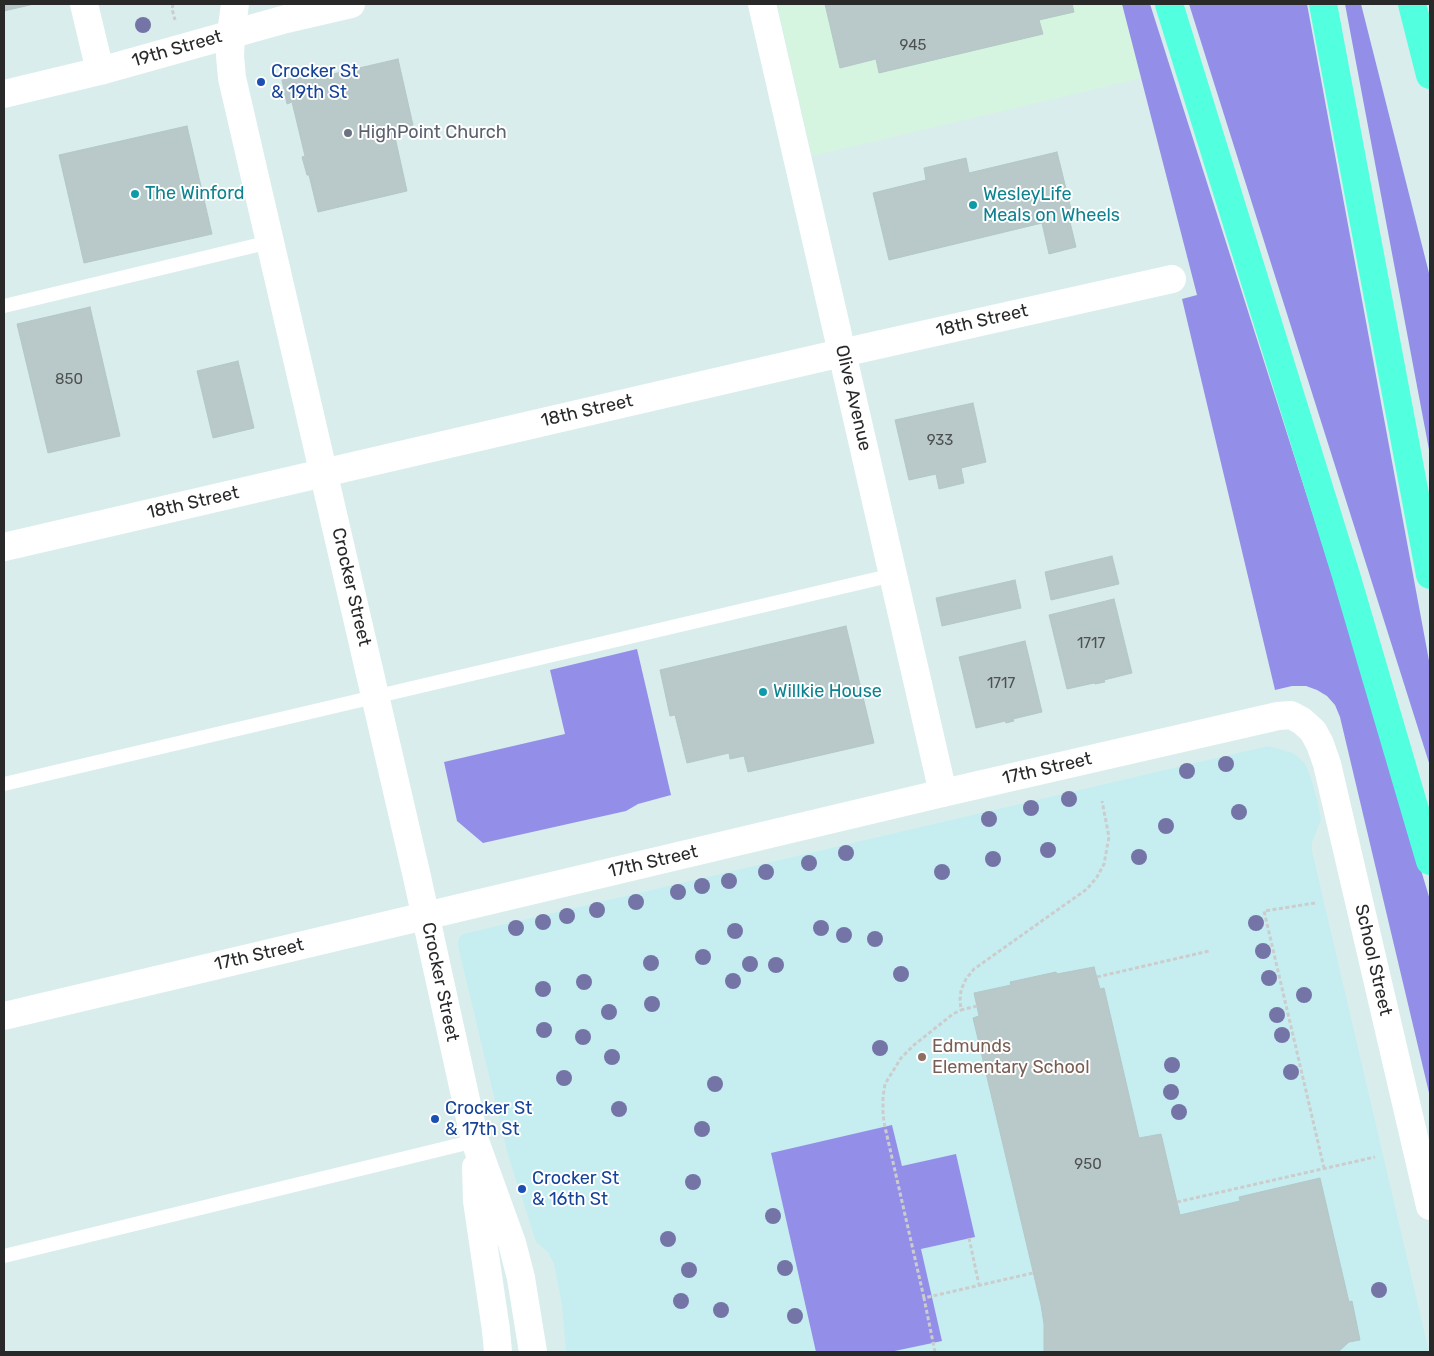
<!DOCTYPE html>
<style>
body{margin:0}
#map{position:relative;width:1434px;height:1356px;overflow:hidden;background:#d9edec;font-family:Rubik,sans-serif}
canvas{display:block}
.frame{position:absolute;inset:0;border:5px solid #292929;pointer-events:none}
</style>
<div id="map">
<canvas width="1434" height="1356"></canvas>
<div class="frame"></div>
</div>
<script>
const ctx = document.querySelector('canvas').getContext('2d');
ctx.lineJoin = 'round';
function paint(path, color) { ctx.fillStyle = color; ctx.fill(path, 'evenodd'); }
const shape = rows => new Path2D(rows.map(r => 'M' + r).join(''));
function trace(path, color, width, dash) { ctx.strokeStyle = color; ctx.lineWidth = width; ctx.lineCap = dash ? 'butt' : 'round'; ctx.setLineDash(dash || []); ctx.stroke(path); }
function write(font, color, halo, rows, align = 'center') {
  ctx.font = font + ' Rubik,sans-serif'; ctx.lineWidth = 4; ctx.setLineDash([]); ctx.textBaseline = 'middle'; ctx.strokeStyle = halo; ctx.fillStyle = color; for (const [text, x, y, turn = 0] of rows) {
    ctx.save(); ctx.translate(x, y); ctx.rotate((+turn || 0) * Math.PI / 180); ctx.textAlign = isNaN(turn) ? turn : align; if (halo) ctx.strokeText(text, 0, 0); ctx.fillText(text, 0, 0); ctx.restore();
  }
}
paint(shape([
 [1268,746,1293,753,1305,763,1311,778,1317,799,1321,820,1312,842,1312,851,1429,1352,566,1352,562,1305,554,1264,548,1252,536,1242,508,1155,458,946,459,938,463,934]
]), '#c6eef1');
paint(shape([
 [777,4,1122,4,1142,78,812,156]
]), '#d5f5e0');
paint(shape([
 [1122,4,1150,4,1336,587,1430,900,1430,1097,1340,717,1335,705,1327,696,1317,690,1306,686,1292,686,1275,690,1182,299,1197,295],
 [1189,4,1307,4,1430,666,1430,766],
 [1345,4,1361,4,1430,277,1430,455],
 [637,649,671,795,638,804,626,811,483,843,457,821,444,762,565,734,550,670],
 [892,1125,902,1166,956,1154,975,1237,921,1249,942,1341,890,1352,816,1352,771,1153]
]), '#938fe9');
const building = shape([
 [4,4,34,4,4,11,4,4],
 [825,4,1072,4,1074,12,1039,20,1043,34,879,73,876,59,840,68,825,4],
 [398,59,413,125,396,129,398,136,395,137,407,191,318,212,309,175,307,175,302,157,305,156,292,102,287,104,282,80,306,75,307,80,398,59],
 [187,126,212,234,84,263,59,155,187,126],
 [1057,152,1073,217,1069,218,1076,247,1049,254,1042,223,889,260,873,193,926,180,924,168,966,158,969,173,1057,152],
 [90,307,120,436,48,453,17,324,90,307],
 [238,361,254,428,213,438,197,371,238,361],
 [973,403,986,462,961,468,964,483,939,489,936,474,909,480,895,420,973,403],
 [1112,556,1119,584,1051,600,1045,572,1112,556],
 [1015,580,1021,608,942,626,936,598,1015,580],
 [1114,599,1132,673,1104,680,1105,682,1095,684,1094,683,1067,689,1049,615,1114,599],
 [846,626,874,743,748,772,744,756,730,759,729,753,687,763,675,715,670,716,660,670,846,626],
 [1025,641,1042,712,1013,719,1014,721,1006,723,1005,721,976,728,959,657,1025,641],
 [1094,967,1100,989,1104,988,1139,1138,1161,1134,1180,1215,1240,1201,1239,1197,1320,1178,1349,1302,1352,1301,1360,1340,1349,1342,1338,1352,1044,1352,1044,1324,1041,1305,973,1018,979,1016,974,993,1011,985,1010,982,1056,972,1057,974,1094,967]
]);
paint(building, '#b9c8c8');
trace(building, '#b3c8c8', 1);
trace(shape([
 [173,4,172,9,175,20],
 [1315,903,1264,911,1324,1168],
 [1097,977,1209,951],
 [977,1006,961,1010,960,1000,961,990,966,979,974,969,1087,889,1097,877,1104,864,1109,837,1102,801],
 [1177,1202,1375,1157],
 [969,1238,979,1285],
 [924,1298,885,1127,883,1115,883,1097,885,1084,901,1058,914,1045,953,1014,961,1010],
 [935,1352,924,1298,1033,1273]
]), '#ccc', 3, [4, 2.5]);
trace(shape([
 [4,306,270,242],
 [4,784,893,575],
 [4,1256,475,1141]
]), '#fff', 14);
trace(shape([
 [84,4,100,71],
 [762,4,943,793],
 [4,94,100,71,286,19,351,4],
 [4,547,824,357,1172,279],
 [4,1016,943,793,1278,716,1291,715,1302,721,1313,731,1320,744,1327,764,1430,1206]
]), '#fff', 28);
trace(shape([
 [235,4,231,34,230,56,232,78,417,877,475,1141,512,1243,521,1278,533,1352],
 [476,1167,477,1201,496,1330,498,1352]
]), '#fff', 28);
trace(shape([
 [1169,4,1346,575,1430,861],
 [1323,4,1430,575],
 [1412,4,1430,75]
]), '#52ffdf', 28);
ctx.fillStyle = '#7475a6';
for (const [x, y] of [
 [143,25],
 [1226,764],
 [1187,771],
 [1069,799],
 [1031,808],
 [1239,812],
 [989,819],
 [1166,826],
 [1048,850],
 [846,853],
 [1139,857],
 [993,859],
 [809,863],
 [766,872],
 [942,872],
 [729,881],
 [702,886],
 [678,892],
 [636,902],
 [597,910],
 [567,916],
 [543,922],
 [1256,923],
 [516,928],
 [821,928],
 [735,931],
 [844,935],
 [875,939],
 [1263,951],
 [703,957],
 [651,963],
 [750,964],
 [776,965],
 [901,974],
 [1269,978],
 [733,981],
 [584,982],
 [543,989],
 [1304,995],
 [652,1004],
 [609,1012],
 [1277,1015],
 [544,1030],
 [1282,1035],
 [583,1037],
 [880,1048],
 [612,1057],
 [1172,1065],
 [1291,1072],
 [564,1078],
 [715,1084],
 [1171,1092],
 [619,1109],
 [1179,1112],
 [702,1129],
 [693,1182],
 [773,1216],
 [668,1239],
 [785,1268],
 [689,1270],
 [1379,1290],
 [681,1301],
 [721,1310],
 [795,1316]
]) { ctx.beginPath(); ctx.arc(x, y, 8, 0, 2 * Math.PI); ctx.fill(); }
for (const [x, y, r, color] of [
 [261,82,5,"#1a4fb4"],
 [348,133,5,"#6b7280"],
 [135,194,5,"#0f9aa8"],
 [973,205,5,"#0f9aa8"],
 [763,692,5,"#0f9aa8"],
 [922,1057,5,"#8d6e63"],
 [435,1119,5,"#1a4fb4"],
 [522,1189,5,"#1a4fb4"]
]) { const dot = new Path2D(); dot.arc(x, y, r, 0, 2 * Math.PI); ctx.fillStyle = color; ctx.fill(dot); trace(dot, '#fff', 2); }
write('15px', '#4d5151', null, [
 ["945",913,46],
 ["850",69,380],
 ["933",940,441],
 ["1717",1091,644],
 ["1717",1001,684],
 ["950",1088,1165]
]);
write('18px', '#292929', '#fff', [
 ["19th Street",177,49,-16],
 ["18th Street",982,321,-13],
 ["Olive Avenue",853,398,77],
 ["18th Street",587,411,-13],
 ["18th Street",193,503,-13],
 ["Crocker Street",351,587,77],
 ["17th Street",1047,769,-13],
 ["17th Street",653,862,-13],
 ["17th Street",259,955,-13],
 ["School Street",1373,960,77],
 ["Crocker Street",440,982,78]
]);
write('18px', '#164399', '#fff', [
 ["Crocker St",271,72],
 ["& 19th St",271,93],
 ["Crocker St",445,1109],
 ["& 17th St",445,1130],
 ["Crocker St",532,1179],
 ["& 16th St",532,1200]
], 'left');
write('18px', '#5b616d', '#fff', [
 ["HighPoint Church",358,133]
], 'left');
write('18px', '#0d838f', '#fff', [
 ["The Winford",145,194],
 ["WesleyLife",983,195],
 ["Meals on Wheels",983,216],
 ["Willkie House",773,692]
], 'left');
write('18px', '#785e54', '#fff', [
 ["Edmunds",932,1047],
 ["Elementary School",932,1068]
], 'left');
</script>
